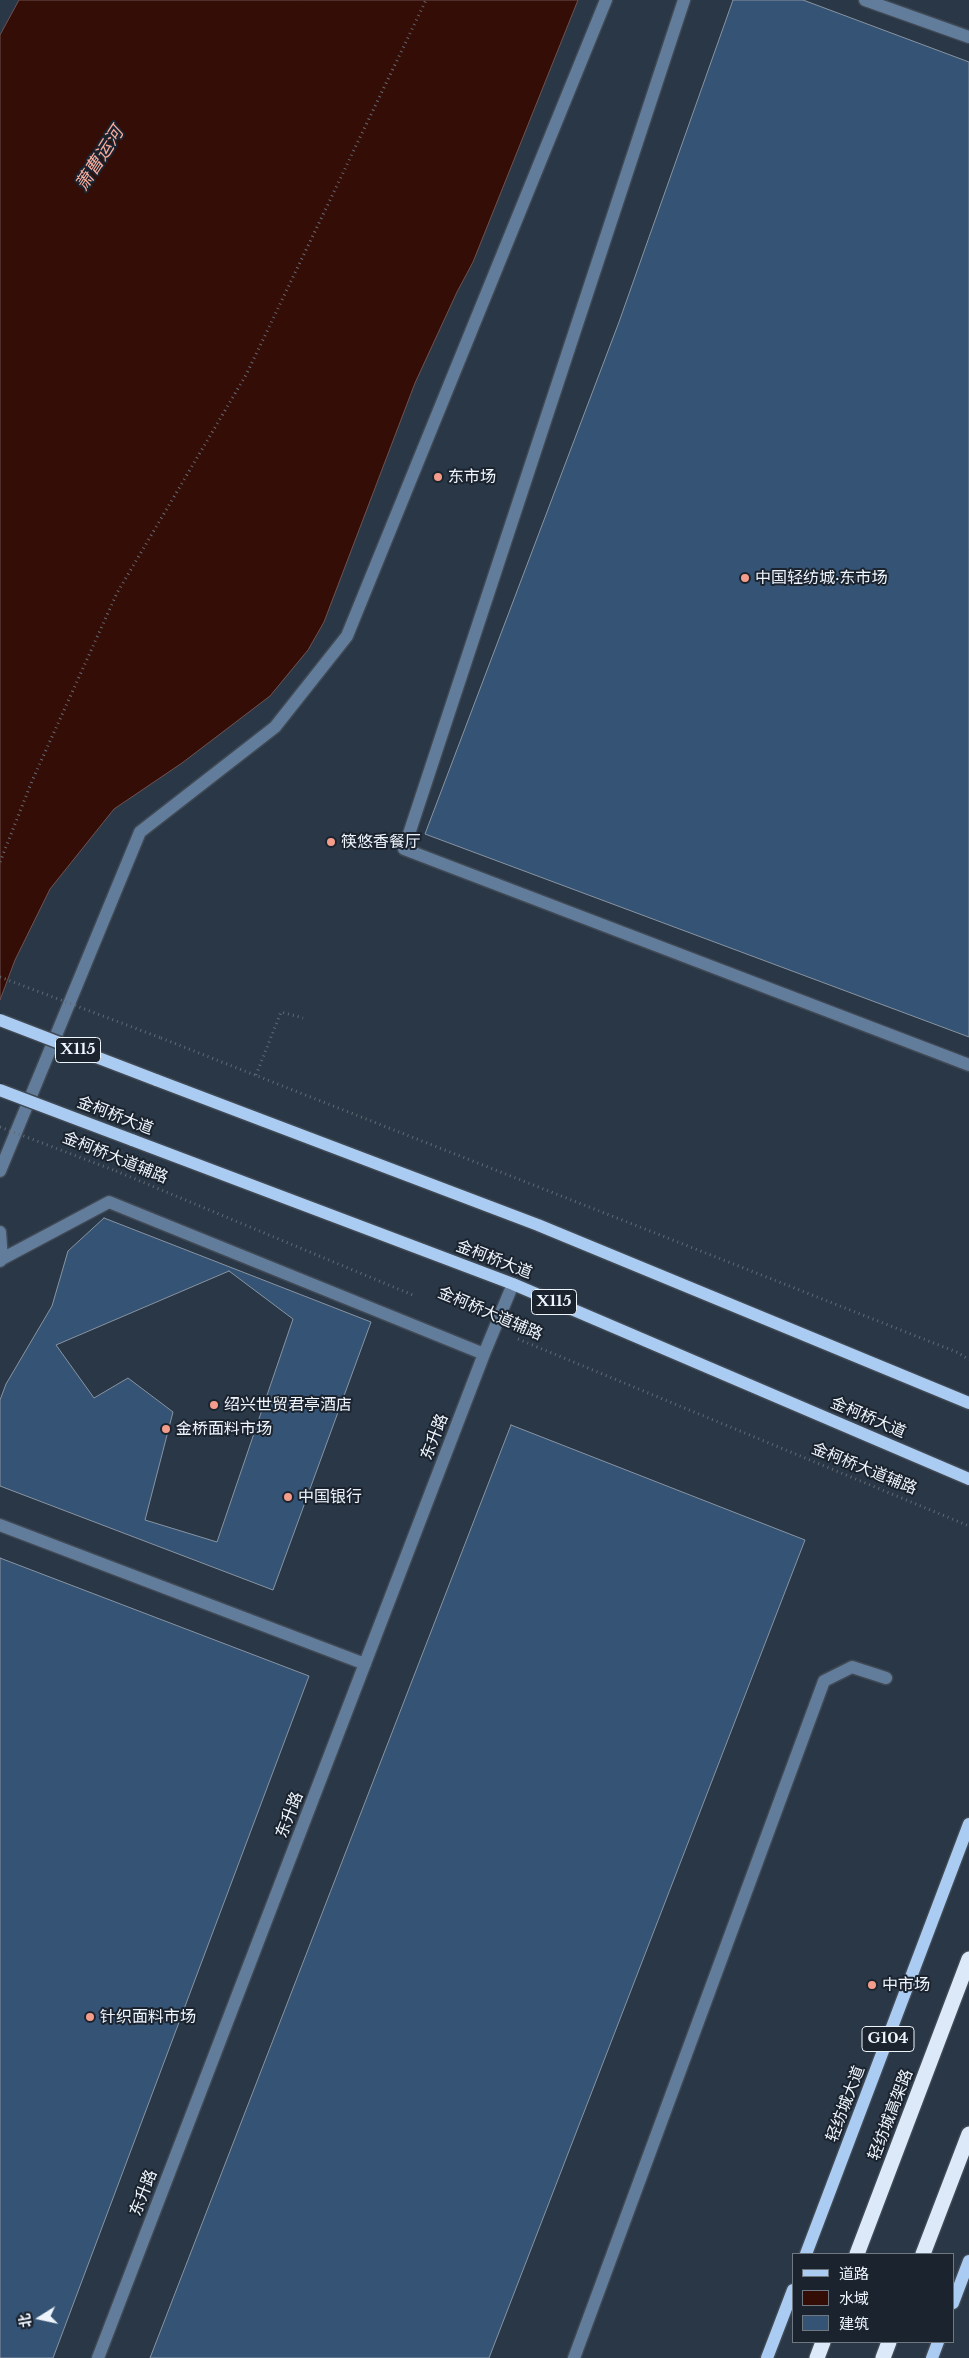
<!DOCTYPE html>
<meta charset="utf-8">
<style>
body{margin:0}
#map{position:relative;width:969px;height:2358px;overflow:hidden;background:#242d38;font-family:"Libre Baskerville","Noto Sans SC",serif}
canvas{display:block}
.legend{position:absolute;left:792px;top:2253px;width:162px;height:90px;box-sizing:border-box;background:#1a232e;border:1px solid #6f7781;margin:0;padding:6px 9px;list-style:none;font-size:15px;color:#eff5fd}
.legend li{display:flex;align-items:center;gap:10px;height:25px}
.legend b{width:25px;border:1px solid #6f7781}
.north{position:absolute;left:15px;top:2293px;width:50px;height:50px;-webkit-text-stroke:4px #1a232e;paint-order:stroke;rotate:260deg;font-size:14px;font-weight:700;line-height:20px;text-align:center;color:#eff5fd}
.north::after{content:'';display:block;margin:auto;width:18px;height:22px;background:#eff5fd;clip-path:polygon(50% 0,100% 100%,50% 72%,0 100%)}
</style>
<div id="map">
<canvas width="969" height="2358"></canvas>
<ul class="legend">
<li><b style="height:6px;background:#abccf2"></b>道路</li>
<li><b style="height:14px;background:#350d07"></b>水域</li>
<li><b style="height:14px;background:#355374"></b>建筑</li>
</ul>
<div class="north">北</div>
</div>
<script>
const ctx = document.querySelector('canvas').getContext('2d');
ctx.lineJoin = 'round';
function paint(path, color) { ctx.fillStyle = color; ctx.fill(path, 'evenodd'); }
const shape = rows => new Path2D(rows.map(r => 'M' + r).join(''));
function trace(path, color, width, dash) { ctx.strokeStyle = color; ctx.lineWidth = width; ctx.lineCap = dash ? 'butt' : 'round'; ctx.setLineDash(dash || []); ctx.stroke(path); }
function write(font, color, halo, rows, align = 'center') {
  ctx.font = font + ' "Libre Baskerville","Noto Sans SC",serif'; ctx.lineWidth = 4; ctx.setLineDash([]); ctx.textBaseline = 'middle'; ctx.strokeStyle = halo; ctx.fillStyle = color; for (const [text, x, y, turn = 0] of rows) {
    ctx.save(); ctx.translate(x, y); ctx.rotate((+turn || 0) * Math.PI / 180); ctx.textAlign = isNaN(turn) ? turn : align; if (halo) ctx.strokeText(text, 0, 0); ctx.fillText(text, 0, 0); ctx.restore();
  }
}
paint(shape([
 [0,0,969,0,969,2358,0,2358],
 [793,2254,953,2254,953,2342,793,2342]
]), '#293747');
const water = shape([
 [19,0,578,0,473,262,457,292,415,383,324,622,308,650,270,696,182,763,114,809,50,889,15,960,0,1000,0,35,19,0]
]);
paint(water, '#350d07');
trace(water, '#6d5351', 1);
const building = shape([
 [733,0,803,0,969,62,969,1037,425,834,619,322,733,0],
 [104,1218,371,1322,273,1590,0,1486,0,1400,6,1384,52,1306,68,1251,104,1218],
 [229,1271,293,1319,217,1542,145,1520,173,1412,128,1378,94,1398,56,1345,229,1271],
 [511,1425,805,1540,489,2358,150,2358,511,1425],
 [0,1558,309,1676,53,2358,0,2358,0,1558]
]);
paint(building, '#355374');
trace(building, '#8894a1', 1);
const minor = shape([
 [684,0,404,849,969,1065],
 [865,0,969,37],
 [0,1171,140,832,275,727,347,636,606,0],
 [0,1232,2,1259,0,1261],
 [2,1259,109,1202,484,1354],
 [0,1525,365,1664],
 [98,2358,484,1354,513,1284],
 [574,2358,824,1681,852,1667,886,1678]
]);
const major = shape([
 [156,1080,538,1225,969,1403],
 [132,1140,513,1284,969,1479],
 [806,2254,969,1824],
 [953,2303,969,2261],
 [767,2358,793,2290],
 [932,2358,938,2342]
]);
const highway = shape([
 [857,2254,969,1959],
 [923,2254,969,2134],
 [817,2358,823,2342],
 [883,2358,889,2342]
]);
trace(minor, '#404954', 15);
trace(major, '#404954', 15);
trace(highway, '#404954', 18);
trace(shape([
 [0,862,32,781,117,593,246,375,426,0],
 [161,1038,959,1353,969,1360],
 [256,1075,281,1012,303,1018],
 [116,1171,415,1296],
 [518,1339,969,1526]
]), '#626a74', 3, [1, 4]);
trace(minor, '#627d9b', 12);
trace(major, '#abccf2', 12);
trace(highway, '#dce9f9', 15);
const majorBridge = shape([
 [0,1020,156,1080],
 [0,1090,132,1140]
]);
trace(majorBridge, '#404954', 15, []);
trace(shape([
 [0,977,161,1038],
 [0,1127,116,1171]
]), '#626a74', 3, [1, 4]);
trace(majorBridge, '#abccf2', 12);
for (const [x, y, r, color] of [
 [438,477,5,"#f49d8b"],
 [745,578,5,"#f49d8b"],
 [331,842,5,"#f49d8b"],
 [214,1405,5,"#f49d8b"],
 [166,1429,5,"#f49d8b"],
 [288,1497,5,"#f49d8b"],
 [872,1985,5,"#f49d8b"],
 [90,2017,5,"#f49d8b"]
]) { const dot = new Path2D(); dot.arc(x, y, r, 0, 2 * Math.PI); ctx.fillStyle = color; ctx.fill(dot); trace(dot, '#1a232e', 2); }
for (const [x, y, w] of [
 [78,1050,45],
 [554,1302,45],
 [888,2039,52]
]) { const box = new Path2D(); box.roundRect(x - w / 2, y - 12.5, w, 25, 4); ctx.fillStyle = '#1a232e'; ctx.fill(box); trace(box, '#eff5fd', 1); }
write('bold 15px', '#eff5fd', null, [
 ["X115",78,1050],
 ["X115",554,1302],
 ["G104",888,2039]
]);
write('16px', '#eff5fd', '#1a232e', [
 ["东市场",448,477],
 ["中国轻纺城·东市场",755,578],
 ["筷悠香餐厅",341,842],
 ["绍兴世贸君亭酒店",224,1405],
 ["金桥面料市场",176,1429],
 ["中国银行",298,1497],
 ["中市场",882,1985],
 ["针织面料市场",100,2017]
], 'left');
write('16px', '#eff5fd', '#1a232e', [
 ["金柯桥大道",115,1116,21],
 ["金柯桥大道辅路",115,1158,22],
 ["金柯桥大道",494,1260,21],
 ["金柯桥大道辅路",490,1314,23],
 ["金柯桥大道",868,1418,23],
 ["东升路",435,1437,-69],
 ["金柯桥大道辅路",864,1469,22],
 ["东升路",290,1815,-69],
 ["轻纺城大道",846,2104,-69],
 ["轻纺城高架路",891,2115,-69],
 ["东升路",144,2193,-69]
]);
write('italic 18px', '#faac9c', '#1a232e', [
 ["萧曹运河",100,159,-57]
]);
</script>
